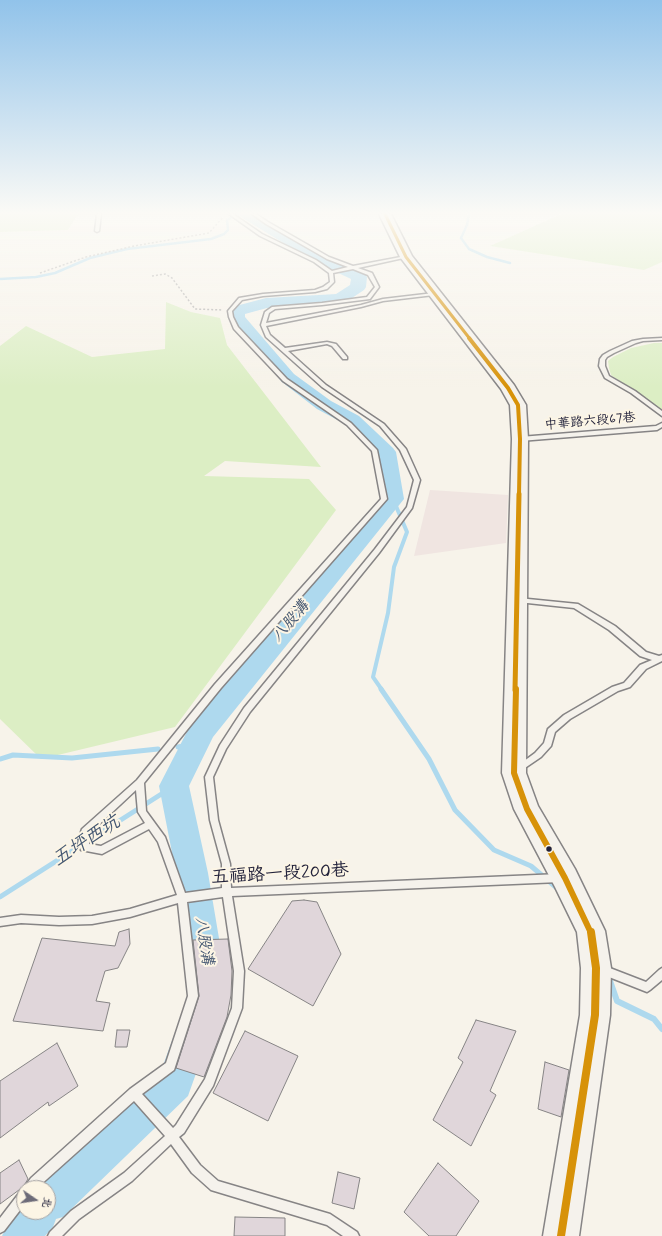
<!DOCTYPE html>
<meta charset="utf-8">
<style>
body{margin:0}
#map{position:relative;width:662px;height:1236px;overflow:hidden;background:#f7f3ea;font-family:Mynerve,"LXGW WenKai TC",sans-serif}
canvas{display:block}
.north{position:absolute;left:16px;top:1180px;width:40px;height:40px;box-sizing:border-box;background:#fcf5e5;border:1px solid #a5a1a1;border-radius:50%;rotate:103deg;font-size:11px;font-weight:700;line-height:16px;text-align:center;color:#22223b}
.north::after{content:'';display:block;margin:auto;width:14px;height:18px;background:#6d6b78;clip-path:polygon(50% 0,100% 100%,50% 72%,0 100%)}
</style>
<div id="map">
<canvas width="662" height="1236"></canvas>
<div class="north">北</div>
</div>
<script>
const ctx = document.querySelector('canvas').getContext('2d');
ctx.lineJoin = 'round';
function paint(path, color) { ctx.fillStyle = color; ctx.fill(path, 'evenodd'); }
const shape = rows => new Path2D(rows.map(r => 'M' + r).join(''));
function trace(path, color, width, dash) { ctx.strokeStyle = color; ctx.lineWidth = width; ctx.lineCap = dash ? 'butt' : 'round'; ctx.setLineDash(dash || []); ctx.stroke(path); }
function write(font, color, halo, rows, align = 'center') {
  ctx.font = font + ' Mynerve,"LXGW WenKai TC",sans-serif'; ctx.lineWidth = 4; ctx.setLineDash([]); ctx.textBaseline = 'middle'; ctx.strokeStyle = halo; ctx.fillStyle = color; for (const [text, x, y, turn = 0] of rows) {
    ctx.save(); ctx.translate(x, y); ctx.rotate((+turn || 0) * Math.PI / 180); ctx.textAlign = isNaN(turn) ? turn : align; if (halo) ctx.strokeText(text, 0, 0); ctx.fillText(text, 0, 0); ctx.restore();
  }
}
paint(shape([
 [430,490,508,495,506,543,414,556]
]), '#f0e5e1');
paint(shape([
 [0,214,78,214,68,230,0,232],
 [561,214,662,214,662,262,644,270,490,246],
 [166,302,191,312,220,318,227,345,321,467,225,461,204,476,309,479,336,510,175,727,41,759,0,719,0,346,26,326,92,357,165,349],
 [654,343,662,343,662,411,611,375,609,368,608,361,613,357,631,348]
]), '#dceec4');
trace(shape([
 [469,214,467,225,461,238,469,249,487,257,510,263],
 [0,279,36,277,55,273,90,258,127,249,211,239,224,234,228,230,227,220,237,214]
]), '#aed9ee', 2.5);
trace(shape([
 [382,690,373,677,388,613,394,567,407,532,393,499]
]), '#aed9ee', 4);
trace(shape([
 [381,689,429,759,455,810,494,850,531,866,558,889],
 [178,747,195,744],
 [0,759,13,755,72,758,158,749],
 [0,897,174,786]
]), '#aed9ee', 5);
trace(shape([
 [609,978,617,1001,654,1019,662,1029]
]), '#aed9ee', 6);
paint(shape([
 [239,214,255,214,321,254,365,274,367,277,366,287,364,290,346,302,267,308,245,314,245,317,294,374,331,401,359,416,393,448,396,452,404,499,213,737,189,786,208,873,225,974,220,986,208,991,196,986,191,974,176,873,159,786,192,722,382,498,376,454,345,424,317,409,282,382,228,318,232,307,266,298,336,294,350,285,351,279,311,260,241,217,239,214],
 [191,1019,204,1024,209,1037,188,1096,63,1217,56,1219,53,1227,45,1236,2,1236,18,1202,23,1197,24,1212,48,1212,48,1188,33,1187,161,1071,178,1024,191,1019]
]), '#aed9ee');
const building = shape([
 [304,900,317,902,341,954,313,1006,248,969,292,901,304,900],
 [129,929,130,944,118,968,105,971,96,1001,110,1003,103,1031,13,1021,42,938,115,946,119,932,129,929],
 [228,939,232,971,231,995,227,1017,204,1077,176,1068,199,996,193,940,228,939],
 [476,1020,516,1031,490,1091,496,1095,471,1146,433,1120,463,1062,458,1058,476,1020],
 [117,1030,130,1030,127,1047,115,1047,117,1030],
 [245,1031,298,1056,268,1121,213,1093,245,1031],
 [57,1043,78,1086,49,1106,48,1102,0,1138,0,1081,57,1043],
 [545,1062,569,1070,561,1117,538,1109,545,1062],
 [19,1160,28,1179,23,1187,0,1204,0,1173,19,1160],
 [438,1163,479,1201,456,1236,429,1236,404,1212,438,1163],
 [338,1172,360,1178,354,1209,332,1203,338,1172],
 [235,1217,285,1218,285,1236,234,1236,235,1217]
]);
paint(building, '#e0d6da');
trace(building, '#868485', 1);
const service = shape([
 [97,214,101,214,99,231,97,232,95,231,97,214],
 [229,214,233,214,262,234,316,260,332,271,348,267,327,259,266,224,252,214,256,214,268,222,329,257,353,266,406,256,408,257,358,268,372,273,379,287,370,299,322,305,275,309,269,313,266,323,361,305,383,299,434,293,436,294,434,295,383,301,361,307,266,326,270,335,285,348,327,342,336,344,347,357,347,359,343,359,332,346,327,344,288,351,326,385,384,424,406,449,420,480,412,508,379,553,250,712,226,749,213,777,218,820,230,864,231,888,560,874,563,875,565,878,563,881,560,882,232,896,244,971,242,1008,213,1086,184,1133,179,1137,200,1165,218,1181,330,1214,357,1232,359,1236,343,1236,327,1225,211,1190,192,1173,171,1144,132,1181,79,1219,62,1236,48,1236,50,1232,71,1211,124,1173,165,1136,134,1101,37,1188,24,1188,31,1178,130,1089,166,1063,188,996,178,903,130,917,92,924,59,925,21,923,0,926,0,918,21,915,59,917,92,916,130,909,177,895,158,842,149,829,102,854,81,850,80,847,81,832,82,829,137,780,215,684,381,499,372,451,347,425,283,381,234,329,229,317,228,311,239,298,263,294,315,290,323,287,330,282,329,273,314,262,260,236,229,214],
 [353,269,368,275,375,287,367,297,322,303,272,307,265,312,261,325,266,337,322,387,380,426,400,450,414,480,407,507,375,549,244,708,220,745,205,777,210,820,222,864,222,888,185,893,165,837,146,811,144,783,221,688,387,499,377,450,351,423,287,379,238,327,233,317,232,311,242,300,263,296,315,292,327,289,334,282,333,273,353,269],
 [136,790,138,812,145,823,101,846,89,844,89,834,136,790],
 [223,897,234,971,232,1008,205,1079,176,1125,173,1128,142,1094,174,1070,198,996,187,902,223,897],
 [662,338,662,340,643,341,636,343,614,353,607,357,605,360,605,366,609,376,635,391,662,411,662,416,631,393,605,378,599,366,600,359,603,355,610,351,632,341,643,339,662,338],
 [662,423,662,427,657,430,520,441,517,439,520,437,656,426,662,423],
 [516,598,518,598,578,604,615,626,646,652,659,656,662,655,662,661,646,669,630,687,618,691,570,719,555,732,551,746,541,757,519,772,516,771,515,769,516,767,535,753,544,743,548,729,564,715,612,687,624,683,640,665,652,660,640,656,609,630,574,608,518,602,516,602,515,600,516,598],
 [602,965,646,982,659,970,662,968,662,980,650,990,647,992,599,973,597,970,599,967,602,965],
 [24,1190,24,1205,4,1231,0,1233,0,1218,20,1192,24,1190]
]);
const secondary = shape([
 [379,214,391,214,412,256,514,385,526,405,528,439,526,773,538,806,575,869,605,931,611,968,610,1015,579,1236,543,1236,580,1015,581,968,577,932,555,887,514,809,502,773,512,439,510,405,501,389,400,257,379,214]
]);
trace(service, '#868485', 3);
trace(secondary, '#868485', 3);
trace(shape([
 [40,273,86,257,134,246,209,233,224,216],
 [152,276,165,274,172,278,195,309,223,310]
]), '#b0aead', 1.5, [2, 2]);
paint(service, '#f5f2ec');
paint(secondary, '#f5f2ec');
trace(shape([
 [385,214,406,257,470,339]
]), '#d79209', 3);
trace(shape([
 [469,338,508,388,518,405,520,439,519,495]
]), '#d79209', 4);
trace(shape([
 [515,690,519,494]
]), '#d79209', 5);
trace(shape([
 [516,689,514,773,527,809,565,878,591,933]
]), '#d79209', 6);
trace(shape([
 [561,1236,595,1015,596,968,591,932]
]), '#d79209', 8);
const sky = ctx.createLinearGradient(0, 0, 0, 387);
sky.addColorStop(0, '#91c3ea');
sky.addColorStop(0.55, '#fbfaf6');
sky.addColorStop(1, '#fbfaf600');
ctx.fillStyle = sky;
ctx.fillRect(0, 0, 662, 387);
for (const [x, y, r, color] of [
 [549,849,3.5,"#22223b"]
]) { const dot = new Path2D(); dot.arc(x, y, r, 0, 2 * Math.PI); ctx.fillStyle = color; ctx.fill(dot); trace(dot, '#fcf5e5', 1.5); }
write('13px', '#22223b', '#fcf5e5', [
 ["中華路六段67巷",590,422,-5]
]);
write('italic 16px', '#435671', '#fcf5e5', [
 ["八股溝",291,622,-50],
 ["八股溝",203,941,81]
]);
write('18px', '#22223b', '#fcf5e5', [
 ["五福路一段200巷",280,875,-3]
]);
write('italic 19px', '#435671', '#fcf5e5', [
 ["五坪西坑",87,842,-33]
]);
</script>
